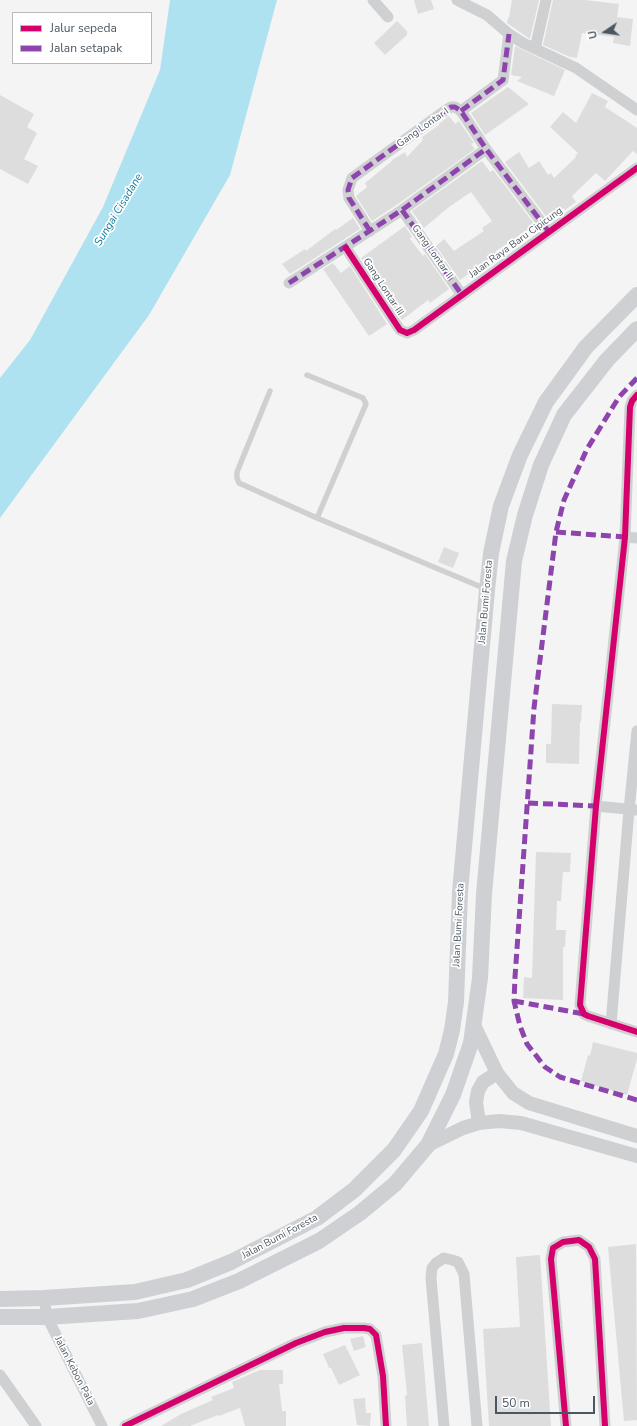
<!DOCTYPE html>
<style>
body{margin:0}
#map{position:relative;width:637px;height:1426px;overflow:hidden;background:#f4f4f4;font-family:"Nunito Sans",sans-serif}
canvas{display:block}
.legend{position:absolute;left:12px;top:12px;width:140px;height:52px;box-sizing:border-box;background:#fff;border:1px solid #b7bbc0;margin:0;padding:5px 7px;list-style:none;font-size:12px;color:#4a5661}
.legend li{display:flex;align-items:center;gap:8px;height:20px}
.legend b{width:20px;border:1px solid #b7bbc0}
.north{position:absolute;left:585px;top:12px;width:40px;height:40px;-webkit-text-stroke:3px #fff;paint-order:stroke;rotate:257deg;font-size:11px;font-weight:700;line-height:16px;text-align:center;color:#4a5661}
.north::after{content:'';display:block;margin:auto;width:14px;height:18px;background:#4a5661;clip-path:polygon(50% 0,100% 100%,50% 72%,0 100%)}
.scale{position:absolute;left:495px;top:1396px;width:100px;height:18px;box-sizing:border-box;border:2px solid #4a5661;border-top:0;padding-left:5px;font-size:12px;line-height:14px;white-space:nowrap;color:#4a5661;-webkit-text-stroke:3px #fff;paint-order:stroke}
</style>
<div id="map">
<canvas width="637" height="1426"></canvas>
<ul class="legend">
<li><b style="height:5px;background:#d6006c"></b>Jalur sepeda</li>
<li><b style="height:5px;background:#8e44ad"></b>Jalan setapak</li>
</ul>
<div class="north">U</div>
<div class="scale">50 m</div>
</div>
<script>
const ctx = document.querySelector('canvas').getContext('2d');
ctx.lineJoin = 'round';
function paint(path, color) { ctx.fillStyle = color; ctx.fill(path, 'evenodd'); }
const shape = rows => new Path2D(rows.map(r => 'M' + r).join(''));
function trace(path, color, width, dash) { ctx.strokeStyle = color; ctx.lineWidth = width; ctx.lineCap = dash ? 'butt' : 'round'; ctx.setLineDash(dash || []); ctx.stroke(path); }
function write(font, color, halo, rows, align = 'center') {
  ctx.font = font + ' "Nunito Sans",sans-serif'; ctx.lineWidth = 3.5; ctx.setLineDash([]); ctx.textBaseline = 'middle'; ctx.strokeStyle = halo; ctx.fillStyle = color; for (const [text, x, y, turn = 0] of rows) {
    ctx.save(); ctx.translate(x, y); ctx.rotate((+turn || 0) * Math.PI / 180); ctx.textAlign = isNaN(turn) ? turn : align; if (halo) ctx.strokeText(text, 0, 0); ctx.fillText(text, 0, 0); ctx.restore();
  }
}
paint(shape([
 [170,0,277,0,230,175,149,315,0,518,0,378,30,340,103,207,160,70]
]), '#aee2f0');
paint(shape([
 [414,0,431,0,434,9,418,14],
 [512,0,539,0,530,39,507,23,508,18,509,18],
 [553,0,585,0,619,4,617,17,633,19,630,46,613,43,614,37,582,33,577,58,570,57,543,45],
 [397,21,407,31,407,35,385,55,374,43],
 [515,46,565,70,554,96,517,81,522,77,511,75],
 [508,87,529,104,485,135,471,113],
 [592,93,608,101,605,107,637,128,637,154,633,151,605,181,596,173,572,196,576,202,565,210,564,208,548,219,505,162,519,152,529,168,539,161,548,175,551,173,554,178,576,157,575,156,578,153,550,127,563,112,576,123],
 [0,95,34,114,27,127,37,133,24,159,38,166,28,184,0,169],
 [449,116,455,124,459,121,474,143,471,144,475,149,398,204,372,221,356,196,367,187,365,183,392,161,392,160,405,152,407,157,423,140,422,137,439,125,439,124],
 [482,161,490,172,493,170,535,225,496,251,497,254,470,271,470,273,460,280,436,246,444,239,454,251,484,231,482,228,492,221,471,192,449,207,424,228,412,211],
 [353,218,360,229,290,274,282,264,305,249,306,251,335,229,336,230],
 [405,226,412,237,410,239,423,256,425,254,449,289,430,303,428,300,402,320,361,258],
 [333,263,341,273,350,266,387,324,369,336,323,269],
 [444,547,459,553,453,568,438,562],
 [552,704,582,705,581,722,580,722,579,764,546,763,546,744,551,744],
 [536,852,571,853,570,872,563,872,561,901,557,901,556,930,566,930,565,947,563,947,563,1000,523,998,524,977,532,978],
 [593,1042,637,1053,637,1059,627,1095,581,1081,588,1055,590,1056],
 [636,1244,637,1420,624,1421,608,1247],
 [540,1255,551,1426,489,1426,483,1329,520,1327,516,1257],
 [363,1336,366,1347,354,1351,350,1339],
 [422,1343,429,1426,407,1426,405,1396,407,1395,402,1345],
 [345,1345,360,1375,339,1385,331,1368,329,1368,323,1354],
 [260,1370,283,1370,283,1384,279,1384,282,1411,286,1411,286,1426,245,1426,240,1408,219,1416,218,1415,190,1426,161,1426,181,1414,213,1400,211,1397,234,1388,232,1382],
 [365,1398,366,1413,371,1413,370,1426,357,1425,353,1399]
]), '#ddddde');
trace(shape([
 [307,375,363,398,366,404,317,518],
 [270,391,237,472,237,478,239,483,317,518,486,589]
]), '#ced0d2', 5.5);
trace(shape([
 [373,0,388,17],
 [457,0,487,15,509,34,523,43,576,68,637,110],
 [535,49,546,0],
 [461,111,503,80,509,34],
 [402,210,462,295],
 [370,231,349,198,348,190,352,178,446,110,451,107,455,107,461,111,486,149,549,232],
 [346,248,400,330,407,333,414,330,637,168],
 [289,283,402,210,486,149],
 [637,395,632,401,630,407,625,537,596,806,580,1005,584,1014,588,1016,637,1032],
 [625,537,637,538],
 [596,806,637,810],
 [611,1024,629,810,637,731],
 [44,1298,47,1317,102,1426],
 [0,1375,36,1426],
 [125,1426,296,1343,325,1332,344,1328,364,1328,370,1329,376,1335,383,1376,386,1426],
 [444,1426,431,1278,432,1268,436,1263,444,1258,452,1260,458,1262,464,1274,477,1426],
 [566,1426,551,1259,553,1248,563,1242,579,1240,589,1247,595,1259,605,1426]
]), '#ced0d2', 11);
trace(shape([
 [473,1023,497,1073,513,1093,529,1103,637,1136],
 [479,1123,476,1102,478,1091,483,1082,497,1073],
 [428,1145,463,1128,479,1123,499,1121,521,1123,637,1156]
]), '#ced0d2', 14);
trace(shape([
 [0,1299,44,1298,135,1292,187,1280,231,1262,317,1218,354,1190,394,1150,421,1111,446,1054,452,1030,456,1002,460,892,487,590,491,553,501,506,520,455,546,402,586,347,637,295],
 [0,1317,47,1317,138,1311,193,1299,239,1281,319,1241,360,1213,395,1184,428,1145,453,1095,471,1043,480,978,484,894,514,561,525,515,541,465,564,415,607,360,637,329]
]), '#ced0d4', 16);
trace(shape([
 [461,111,503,80,509,34],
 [402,210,462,295],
 [370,231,349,198,348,190,352,178,446,110,451,107,455,107,461,111,486,149,549,232],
 [289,283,402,210,486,149],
 [637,378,619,397,587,449,564,500,556,532,534,708,515,977,514,1001,520,1026,527,1044,545,1067,560,1077,637,1100],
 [556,532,625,537],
 [528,803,596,806],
 [514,1001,584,1014]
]), '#8e44ad', 5, [10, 5]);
trace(shape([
 [346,248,400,330,407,333,414,330,637,168],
 [637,395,632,401,630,407,625,537,596,806,580,1005,584,1014,588,1016,637,1032],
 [125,1426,296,1343,325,1332,344,1328,364,1328,370,1329,376,1335,383,1376,386,1426],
 [566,1426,551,1259,553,1248,563,1242,579,1240,589,1247,595,1259,605,1426]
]), '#d6006c', 6);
write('10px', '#4a5661', '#fff', [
 ["Gang Lontar I",423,128,-35],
 ["Jalan Raya Baru Cipicung",516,243,-36],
 ["Gang Lontar II",432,252,55],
 ["Gang Lontar III",383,287,57],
 ["Jalan Bumi Foresta",486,602,-85],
 ["Jalan Bumi Foresta",459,925,-87],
 ["Jalan Bumi Foresta",280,1237,-28],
 ["Jalan Kebon Pala",74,1371,63]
]);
write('italic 11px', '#0c7c9b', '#fff', [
 ["Sungai Cisadane",119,210,-59]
]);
</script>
